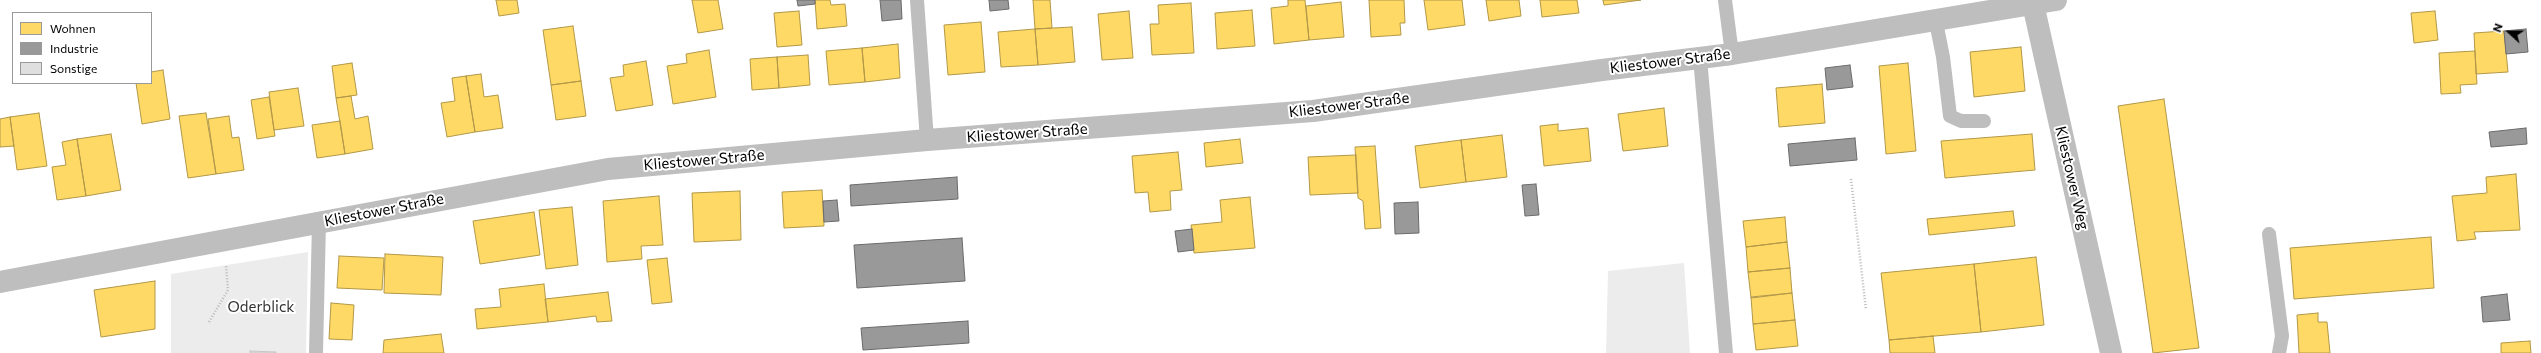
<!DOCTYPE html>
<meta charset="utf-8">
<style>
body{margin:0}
#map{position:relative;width:2541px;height:353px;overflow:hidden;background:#fff;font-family:Commissioner,sans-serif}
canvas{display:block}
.legend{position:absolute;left:12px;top:12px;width:140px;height:72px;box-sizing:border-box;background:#fff;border:1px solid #999;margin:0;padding:5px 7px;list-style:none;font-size:12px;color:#000}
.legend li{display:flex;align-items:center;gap:8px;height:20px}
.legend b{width:20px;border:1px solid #999}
.north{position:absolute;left:2489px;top:12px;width:40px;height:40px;-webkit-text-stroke:3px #fff;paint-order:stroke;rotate:291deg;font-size:11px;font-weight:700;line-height:16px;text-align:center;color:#000}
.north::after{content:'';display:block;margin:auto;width:14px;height:18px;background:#000;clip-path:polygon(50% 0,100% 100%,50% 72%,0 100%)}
</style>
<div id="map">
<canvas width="2541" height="353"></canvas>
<ul class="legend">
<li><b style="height:11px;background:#ffd966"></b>Wohnen</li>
<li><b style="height:11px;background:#999"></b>Industrie</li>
<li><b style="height:11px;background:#dfdfdf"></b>Sonstige</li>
</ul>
<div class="north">N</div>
</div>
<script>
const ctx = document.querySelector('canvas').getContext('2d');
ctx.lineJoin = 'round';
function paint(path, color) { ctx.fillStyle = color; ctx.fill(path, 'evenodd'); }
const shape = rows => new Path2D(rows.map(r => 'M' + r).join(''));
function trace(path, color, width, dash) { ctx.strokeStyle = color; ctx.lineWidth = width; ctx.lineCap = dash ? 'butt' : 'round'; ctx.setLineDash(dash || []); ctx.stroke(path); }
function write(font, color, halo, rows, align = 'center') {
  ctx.font = font + ' Commissioner,sans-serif'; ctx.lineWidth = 4; ctx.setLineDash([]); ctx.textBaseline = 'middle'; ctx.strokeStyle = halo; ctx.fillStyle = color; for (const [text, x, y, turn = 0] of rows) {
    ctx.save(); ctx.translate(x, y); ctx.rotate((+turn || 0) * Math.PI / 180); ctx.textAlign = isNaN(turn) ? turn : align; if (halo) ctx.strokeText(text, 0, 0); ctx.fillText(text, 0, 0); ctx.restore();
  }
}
paint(shape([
 [308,252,306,353,171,353,171,274],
 [1684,263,1690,353,1606,353,1608,271]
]), '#ececec');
const homes = shape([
 [496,0,517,0,519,13,499,16,496,0],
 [692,0,718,0,723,29,698,33,692,0],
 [815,0,830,0,831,5,845,4,847,26,817,29,815,0],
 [1033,0,1050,0,1052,28,1035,29,1033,0],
 [1288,0,1305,0,1309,40,1274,44,1271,8,1288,6,1288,0],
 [1369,0,1404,0,1405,23,1400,23,1401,35,1371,37,1369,0],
 [1424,0,1462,0,1465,25,1428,30,1424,0],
 [1486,0,1519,0,1521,16,1489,21,1486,0],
 [1540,0,1577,0,1579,13,1542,17,1540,0],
 [1603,0,1641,0,1604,5,1603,0],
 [1341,2,1344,37,1309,40,1306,6,1341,2],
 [1191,3,1194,53,1152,55,1150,24,1159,24,1158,5,1191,3],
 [1252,10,1255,46,1217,49,1215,13,1252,10],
 [799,11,802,45,777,47,774,13,799,11],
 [1129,11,1133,58,1102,60,1098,14,1129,11],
 [2435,11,2438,40,2414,43,2411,13,2435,11],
 [981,22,985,72,948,75,944,25,981,22],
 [573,26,581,81,551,85,543,30,573,26],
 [1072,27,1075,62,1038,65,1035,29,1072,27],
 [1035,29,1038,65,1001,67,998,32,1035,29],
 [2504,31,2508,72,2476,74,2474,33,2504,31],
 [898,44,900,78,865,82,862,48,898,44],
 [2021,47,2025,91,1974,97,1970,52,2021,47],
 [862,48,865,82,829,85,826,51,862,48],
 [709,50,716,97,673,104,667,66,687,63,686,54,709,50],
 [2475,51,2477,84,2460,85,2461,93,2441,94,2439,53,2475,51],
 [808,55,810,85,779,88,777,57,808,55],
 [777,57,779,88,752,90,750,59,777,57],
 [646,61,653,105,616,111,610,78,624,76,623,65,646,61],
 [352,63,357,95,336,98,332,66,352,63],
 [1908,63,1916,151,1886,154,1879,66,1908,63],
 [163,70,170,119,142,124,136,83,151,83,151,72,163,70],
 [481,74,484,97,498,95,503,128,475,132,466,76,481,74],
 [466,76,475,132,447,137,441,103,455,101,452,78,466,76],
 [581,81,586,116,556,120,551,85,581,81],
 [1822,84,1825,123,1779,127,1776,88,1822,84],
 [298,88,304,126,274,130,269,92,298,88],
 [351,96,355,119,368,116,373,149,345,154,336,98,351,96],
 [269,97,275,136,257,139,251,100,269,97],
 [2164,99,2199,348,2153,353,2118,106,2164,99],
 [1664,108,1668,146,1623,151,1618,114,1664,108],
 [39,113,47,166,17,170,10,117,39,113],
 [206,113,216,174,188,178,179,116,206,113],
 [229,116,232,138,239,137,244,170,216,174,208,119,229,116],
 [10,117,14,146,0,147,0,119,10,117],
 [340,121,345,154,317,158,312,125,340,121],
 [1558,124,1558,131,1588,128,1591,161,1544,166,1540,126,1558,124],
 [111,134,121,190,86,196,77,139,111,134],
 [2032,134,2035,170,1945,178,1941,141,2032,134],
 [1502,135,1507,177,1466,182,1461,140,1502,135],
 [77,139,86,196,57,200,52,167,66,165,62,142,77,139],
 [1240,139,1243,163,1206,167,1204,143,1240,139],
 [1461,140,1466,182,1420,188,1415,146,1461,140],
 [1375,146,1381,228,1365,229,1363,201,1358,198,1355,147,1375,146],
 [1178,152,1182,190,1170,191,1171,210,1150,212,1148,192,1135,193,1132,156,1178,152],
 [1356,155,1358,193,1310,195,1308,157,1356,155],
 [2516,174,2520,230,2474,232,2476,239,2457,241,2452,196,2487,193,2486,177,2516,174],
 [822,190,824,226,784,228,782,192,822,190],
 [740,191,741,240,694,242,692,193,740,191],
 [659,196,663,245,641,246,642,259,607,262,603,201,659,196],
 [1250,197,1255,248,1194,253,1191,225,1222,222,1220,200,1250,197],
 [572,207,578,265,546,269,539,210,572,207],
 [2013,211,2015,226,1929,235,1927,219,2013,211],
 [534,212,540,255,480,264,473,221,534,212],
 [1785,217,1787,242,1746,247,1743,221,1785,217],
 [2431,237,2434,288,2294,299,2290,248,2431,237],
 [1787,242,1790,268,1748,272,1746,247,1787,242],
 [385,254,443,257,441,295,384,293,385,254],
 [339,256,384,258,382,290,337,288,339,256],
 [2036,257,2044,325,1981,332,1974,264,2036,257],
 [667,258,672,302,652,304,647,260,667,258],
 [1974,264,1981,332,1889,340,1881,273,1974,264],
 [1790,268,1792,293,1751,298,1748,272,1790,268],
 [155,281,155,329,101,337,94,290,155,281],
 [544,284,548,322,477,329,475,309,501,307,499,289,544,284],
 [608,292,612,321,597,322,596,316,548,322,545,299,608,292],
 [1792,293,1795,320,1753,324,1751,297,1792,293],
 [331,303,354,305,352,340,329,339,331,303],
 [2318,313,2318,322,2327,322,2330,353,2299,353,2297,315,2318,313],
 [1795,320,1798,346,1756,350,1753,324,1795,320],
 [441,334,444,353,383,353,384,340,441,334],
 [1933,336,1935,353,1890,353,1889,340,1933,336],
 [2530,341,2531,353,2501,353,2501,343,2530,341]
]);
paint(homes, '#ffd966');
trace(homes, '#b29847', 1);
const industry = shape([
 [797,0,815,0,815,4,798,6,797,0],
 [880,0,901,0,902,19,882,21,880,0],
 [989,0,1008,0,1009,9,990,11,989,0],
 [2526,29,2528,52,2506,54,2504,31,2526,29],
 [1850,65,1853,87,1827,90,1825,68,1850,65],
 [2526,128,2527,144,2491,147,2489,132,2526,128],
 [1855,138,1857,160,1790,166,1788,144,1855,138],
 [957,177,958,199,851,206,850,185,957,177],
 [1536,184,1539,215,1525,216,1522,185,1536,184],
 [837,200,839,221,824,222,823,201,837,200],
 [1418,202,1419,233,1395,234,1394,203,1418,202],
 [1192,229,1194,250,1178,252,1175,231,1192,229],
 [962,238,965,281,857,288,854,245,962,238],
 [2507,294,2510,320,2483,322,2481,297,2507,294],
 [968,321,969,343,863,350,861,328,968,321]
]);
paint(industry, '#999');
trace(industry, '#6b6b6b', 1);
const building = shape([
 [250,351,276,352,276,353,250,353,250,351]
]);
paint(building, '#dfdfdf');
trace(building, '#c7c7c7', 1);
trace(shape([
 [1851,179,1866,310],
 [209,322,228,290,226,266]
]), '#b9b9b9', 2.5, [1, 2]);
trace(shape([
 [917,0,927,140],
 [1725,0,1732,54],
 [1936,22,1943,57,1950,116,1961,121,1984,121],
 [1700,58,1726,353],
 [2269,234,2282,336,2279,353],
 [316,353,319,222]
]), '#bebebe', 14);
trace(shape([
 [2033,4,2111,353],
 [0,282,608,169,927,140,1313,111,1602,70,1732,54,2056,0]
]), '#bebebe', 22);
write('15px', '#000', '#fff', [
 ["Kliestower Straße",1670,61,-7],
 ["Kliestower Straße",1349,105,-7],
 ["Kliestower Straße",1027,133,-4],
 ["Kliestower Straße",704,160,-5],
 ["Kliestower Weg",2072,178,77],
 ["Kliestower Straße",384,210,-11]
]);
write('15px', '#333', '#fff', [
 ["Oderblick",261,307]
]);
</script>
